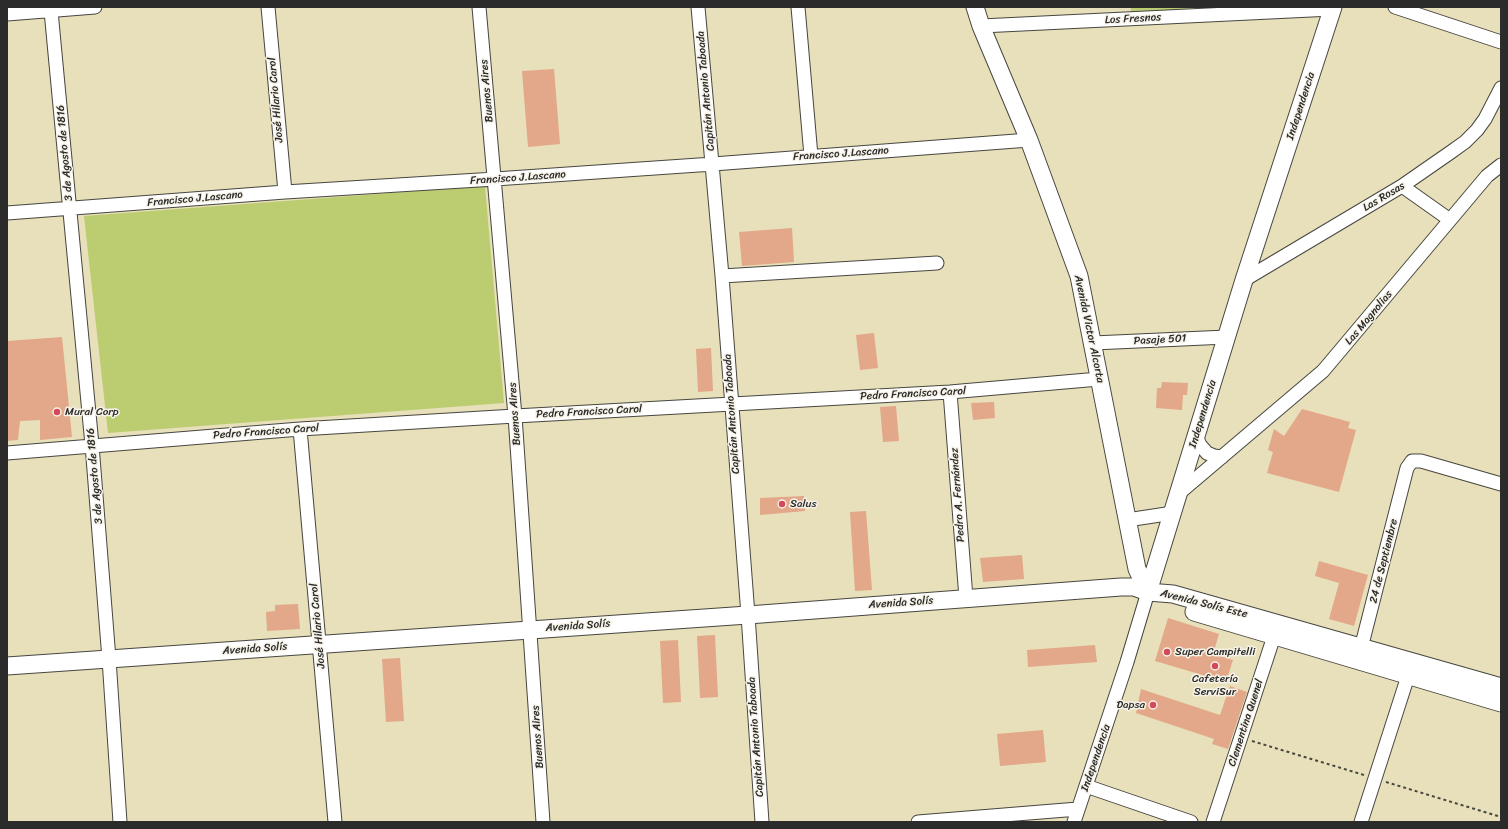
<!DOCTYPE html>
<meta charset="utf-8">
<style>
body{margin:0}
#map{position:relative;width:1508px;height:829px;overflow:hidden;background:#e7e0ba;font-family:Sriracha,sans-serif}
canvas{display:block}
.frame{position:absolute;inset:0;border:8px solid #2b2b2b;pointer-events:none}
</style>
<div id="map">
<canvas width="1508" height="829"></canvas>
<div class="frame"></div>
</div>
<script>
const ctx = document.querySelector('canvas').getContext('2d');
ctx.lineJoin = 'round';
function paint(path, color) { ctx.fillStyle = color; ctx.fill(path, 'evenodd'); }
const shape = rows => new Path2D(rows.map(r => 'M' + r).join(''));
function trace(path, color, width, dash) { ctx.strokeStyle = color; ctx.lineWidth = width; ctx.lineCap = dash ? 'butt' : 'round'; ctx.setLineDash(dash || []); ctx.stroke(path); }
function write(font, color, halo, rows, align = 'center') {
  ctx.font = font + ' Sriracha,sans-serif'; ctx.lineWidth = 3; ctx.setLineDash([]); ctx.textBaseline = 'middle'; ctx.strokeStyle = halo; ctx.fillStyle = color; for (const [text, x, y, turn = 0] of rows) {
    ctx.save(); ctx.translate(x, y); ctx.rotate((+turn || 0) * Math.PI / 180); ctx.textAlign = isNaN(turn) ? turn : align; if (halo) ctx.strokeText(text, 0, 0); ctx.fillText(text, 0, 0); ctx.restore();
  }
}
paint(shape([
 [1131,7,1188,7,1188,9,1131,12],
 [485,186,504,403,108,433,84,216]
]), '#bbcd70');
paint(shape([
 [554,69,560,144,528,147,522,71],
 [792,228,794,262,742,266,739,232],
 [874,333,878,368,860,370,856,335],
 [62,337,72,437,40,440,40,420,20,421,18,440,7,441,7,341],
 [711,348,713,391,698,392,696,349],
 [1162,382,1188,383,1187,395,1183,395,1182,410,1156,408,1157,388,1161,388],
 [994,402,995,418,973,420,971,403],
 [896,406,899,441,883,442,880,407],
 [1302,409,1350,422,1348,428,1356,430,1339,492,1267,473,1273,452,1268,450,1274,429,1284,436],
 [804,496,805,511,760,515,760,498],
 [866,511,872,590,855,591,850,512],
 [1022,555,1024,579,983,582,980,558],
 [1319,561,1368,575,1354,626,1329,619,1339,583,1315,576],
 [298,604,300,629,267,631,266,612,275,611,275,605],
 [1168,618,1219,634,1213,654,1233,660,1226,682,1155,661],
 [715,635,718,697,700,698,697,636],
 [678,640,681,702,663,703,660,641],
 [1095,645,1097,662,1028,667,1027,650],
 [400,658,404,721,386,722,382,659],
 [1230,686,1247,692,1228,749,1212,744,1214,739,1136,713,1141,689,1220,715],
 [1043,730,1046,762,1000,766,997,734]
]), '#e3a789');
const minor = shape([
 [268,7,285,192],
 [479,7,515,416,543,822],
 [698,7,722,276,748,615,762,822],
 [798,7,811,156],
 [1395,7,1501,42],
 [51,11,92,445,109,659,120,822],
 [7,14,95,7],
 [981,26,1332,9],
 [1402,186,1450,220],
 [7,213,285,192,495,179,713,164,1029,140],
 [722,276,937,263],
 [1244,280,1402,186,1451,152,1465,142,1477,130,1485,119,1501,88],
 [1093,343,1227,337],
 [950,392,966,598],
 [300,429,335,822],
 [1196,436,1200,445,1207,453,1214,456,1222,457],
 [7,453,300,429,515,416,950,392,1099,379],
 [1178,494,1323,371,1487,176,1501,165],
 [1127,520,1173,513],
 [1359,656,1407,468,1412,461,1421,461,1501,484],
 [1086,786,1191,822],
 [918,822,1078,809],
 [1074,822,1127,662,1148,592],
 [1213,822,1277,627],
 [1361,822,1408,676]
]);
const major = shape([
 [975,7,981,26,1029,140,1079,276,1137,569,1148,592],
 [1148,592,1244,280,1333,7],
 [1194,612,1501,703],
 [7,666,748,615,1121,587,1134,587,1148,592,1173,594,1501,687]
]);
trace(minor, '#474640', 15);
trace(major, '#474640', 19);
trace(shape([
 [1252,741,1364,775],
 [1386,782,1501,817]
]), '#474640', 2, [3, 3]);
trace(minor, '#fff', 13);
trace(major, '#fff', 17);
for (const [x, y, r, color] of [
 [57,412,4,"#d1495b"],
 [782,504,4,"#d1495b"],
 [1167,652,4,"#d1495b"],
 [1215,666,4,"#d1495b"],
 [1153,705,4,"#d1495b"]
]) { const dot = new Path2D(); dot.arc(x, y, r, 0, 2 * Math.PI); ctx.fillStyle = color; ctx.fill(dot); trace(dot, '#f7f3e8', 1.5); }
write('11px', '#2b2b2b', '#f7f3e8', [
 ["Los Fresnos",1133,19,-3],
 ["Buenos Aires",487,91,-95],
 ["Capitán Antonio Taboada",706,91,-95],
 ["José Hilario Carol",276,100,-95],
 ["Independencia",1301,106,-72],
 ["3 de Agosto de 1816",65,153,-95],
 ["Francisco J.Lascano",841,154,-4],
 ["Francisco J.Lascano",518,178,-4],
 ["Las Rosas",1384,197,-31],
 ["Francisco J.Lascano",195,199,-5],
 ["Las Magnolias",1369,318,-50],
 ["Avenida Victor Alcorta",1089,329,78],
 ["Pasaje 501",1160,340,-3],
 ["Pedro Francisco Carol",913,394,-3],
 ["Pedro Francisco Carol",589,412,-3],
 ["Buenos Aires",515,414,-94],
 ["Capitán Antonio Taboada",732,414,-94],
 ["Independencia",1203,414,-73],
 ["Pedro Francisco Carol",266,432,-4],
 ["3 de Agosto de 1816",95,476,-95],
 ["Pedro A. Fernández",958,495,-94],
 ["24 de Septiembre",1384,561,-76],
 ["Avenida Solís",901,603,-4],
 ["Avenida Solís Este",1204,604,14],
 ["José Hilario Carol",318,626,-95],
 ["Avenida Solís",578,626,-4],
 ["Avenida Solís",255,649,-4],
 ["Clementina Quenel",1246,723,-72],
 ["Buenos Aires",538,737,-94],
 ["Capitán Antonio Taboada",756,737,-94],
 ["Independencia",1096,758,-71]
]);
write('11px', '#2b2b2b', '#f7f3e8', [
 ["Mural Corp",65,412],
 ["Salus",790,504],
 ["Super Campitelli",1175,652],
 ["Cafetería",1215,679,"center"],
 ["ServiSur",1215,692,"center"],
 ["Dapsa",1145,705,"right"]
], 'left');
</script>
